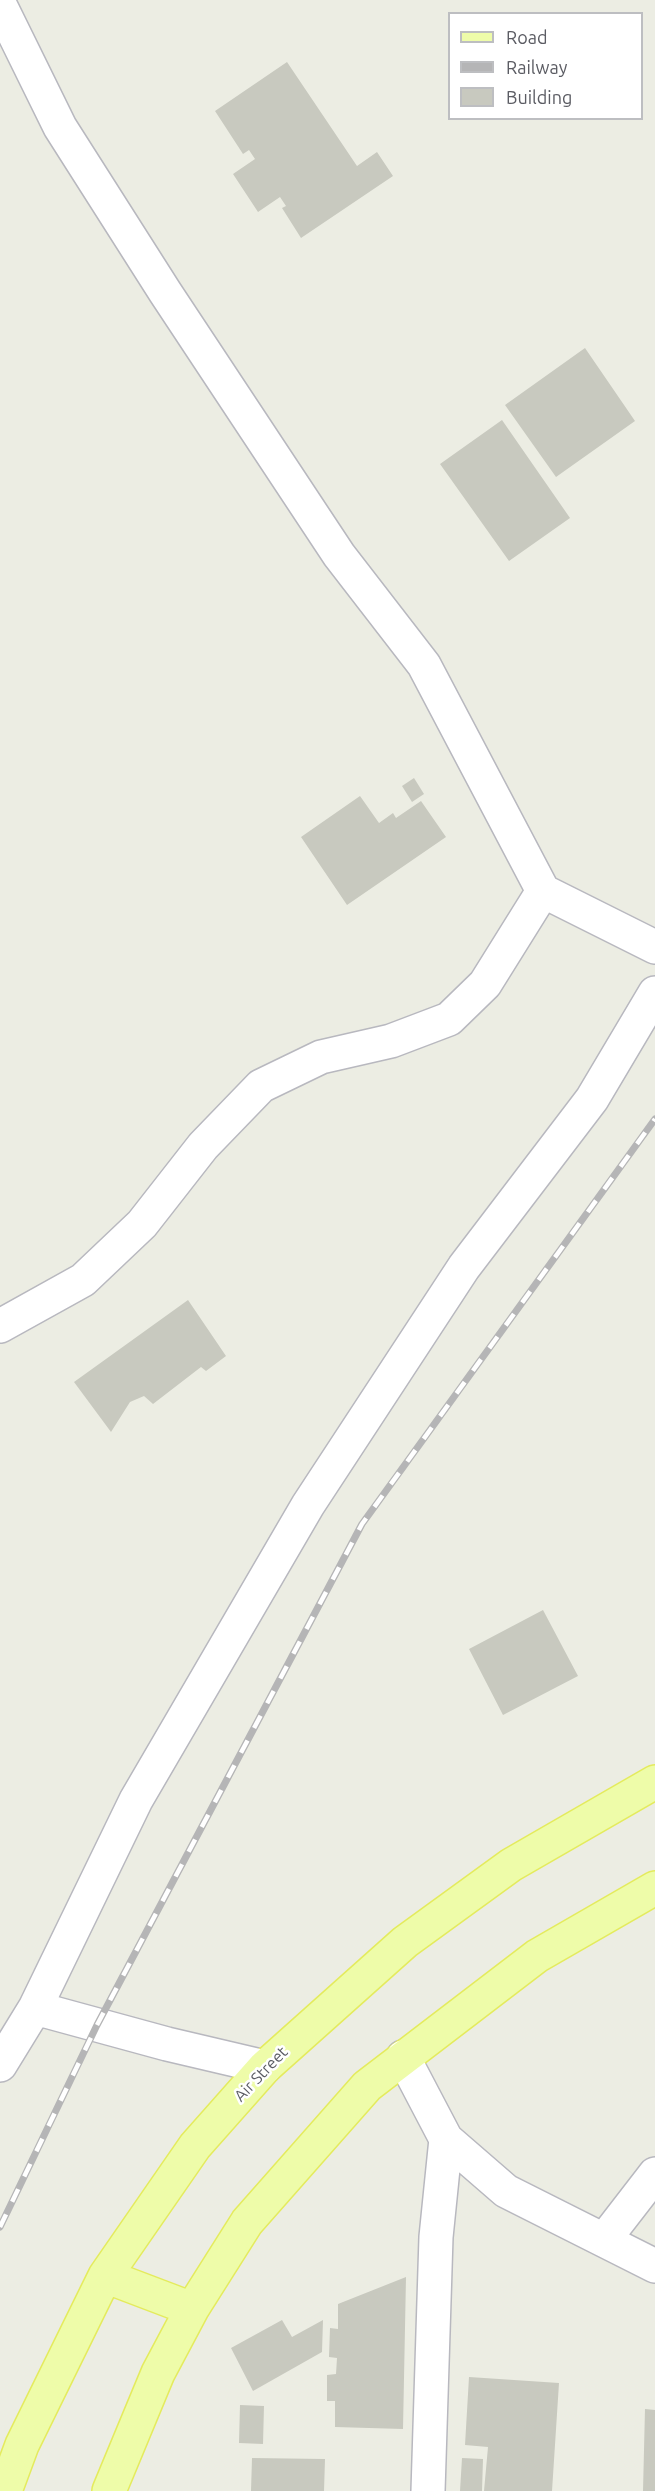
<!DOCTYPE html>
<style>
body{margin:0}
#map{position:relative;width:655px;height:2491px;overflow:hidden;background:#ecede3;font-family:Ubuntu,sans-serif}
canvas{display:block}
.legend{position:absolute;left:448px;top:12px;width:195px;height:108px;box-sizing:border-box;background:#fff;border:2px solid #bdbec1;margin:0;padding:8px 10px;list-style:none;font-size:18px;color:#5b5c63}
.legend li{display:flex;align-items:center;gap:12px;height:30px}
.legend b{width:30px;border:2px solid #bdbec1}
</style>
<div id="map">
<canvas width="655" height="2491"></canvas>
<ul class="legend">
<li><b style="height:8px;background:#eefca9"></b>Road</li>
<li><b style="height:8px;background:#b5b5b6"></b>Railway</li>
<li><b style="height:16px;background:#c8c9bf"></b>Building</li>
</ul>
</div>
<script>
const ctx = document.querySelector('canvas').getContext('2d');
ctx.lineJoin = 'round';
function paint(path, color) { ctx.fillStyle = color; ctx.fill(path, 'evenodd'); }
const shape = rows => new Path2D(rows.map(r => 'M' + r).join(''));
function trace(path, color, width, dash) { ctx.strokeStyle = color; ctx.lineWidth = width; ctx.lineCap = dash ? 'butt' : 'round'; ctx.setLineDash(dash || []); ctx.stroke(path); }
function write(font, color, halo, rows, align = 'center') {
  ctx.font = font + ' Ubuntu,sans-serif'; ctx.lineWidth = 5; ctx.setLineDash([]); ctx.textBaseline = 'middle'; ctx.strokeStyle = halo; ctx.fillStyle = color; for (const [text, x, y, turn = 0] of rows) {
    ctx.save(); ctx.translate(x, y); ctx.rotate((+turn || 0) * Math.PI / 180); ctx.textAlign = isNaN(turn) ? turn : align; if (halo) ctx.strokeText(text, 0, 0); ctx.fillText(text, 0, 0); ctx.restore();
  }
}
paint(shape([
 [287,62,357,166,377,152,393,176,301,238,282,208,286,206,280,197,258,212,233,174,255,159,249,150,243,154,215,111],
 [585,348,635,421,556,477,505,405],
 [502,420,570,518,509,561,440,464],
 [414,778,424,794,412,802,402,786],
 [360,796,379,823,393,813,396,818,421,801,446,837,347,905,301,837],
 [188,1300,226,1356,206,1371,201,1367,153,1404,144,1396,130,1402,111,1432,74,1382],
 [543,1610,578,1676,503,1715,469,1649],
 [406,2277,403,2429,335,2427,335,2401,327,2401,327,2375,336,2374,337,2358,329,2357,330,2328,338,2329,338,2304],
 [282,2320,292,2337,323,2320,322,2352,253,2391,231,2348],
 [469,2377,559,2383,552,2491,484,2491,488,2447,465,2445],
 [240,2405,264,2406,263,2444,239,2443],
 [645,2409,655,2410,655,2491,643,2491],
 [252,2458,325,2459,324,2491,251,2491],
 [462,2458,483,2459,482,2491,460,2491]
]), '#c8c9bf');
const minor = shape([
 [0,5,60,127,165,292,339,555,424,665,543,891,655,947],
 [0,1326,83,1280,142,1224,203,1146,261,1086,321,1057,391,1041,449,1019,485,984,543,891],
 [35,2008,167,2044,265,2067],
 [403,2057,446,2139,506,2191,655,2266],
 [0,2065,35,2008,136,1800,308,1505,464,1267,592,1099,655,993],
 [604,2240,655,2174],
 [428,2491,436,2237,446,2139]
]);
const major = shape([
 [105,2276,192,2309],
 [5,2491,22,2445,105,2276,195,2146,265,2067,405,1942,511,1865,655,1782],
 [109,2491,158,2373,192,2309,247,2222,367,2086,537,1956,655,1888]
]);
trace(minor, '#b8b8bf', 36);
trace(major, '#e4eb5d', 36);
trace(minor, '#fff', 33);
trace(major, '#eefca9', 33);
const rail = shape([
 [0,2227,97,2025,362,1524,655,1119]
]);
trace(rail, '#b5b5b6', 7);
trace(rail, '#fff', 4.5, [14]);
write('16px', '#5b5c63', '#fff', [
 ["Air Street",261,2074,-46]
]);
</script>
